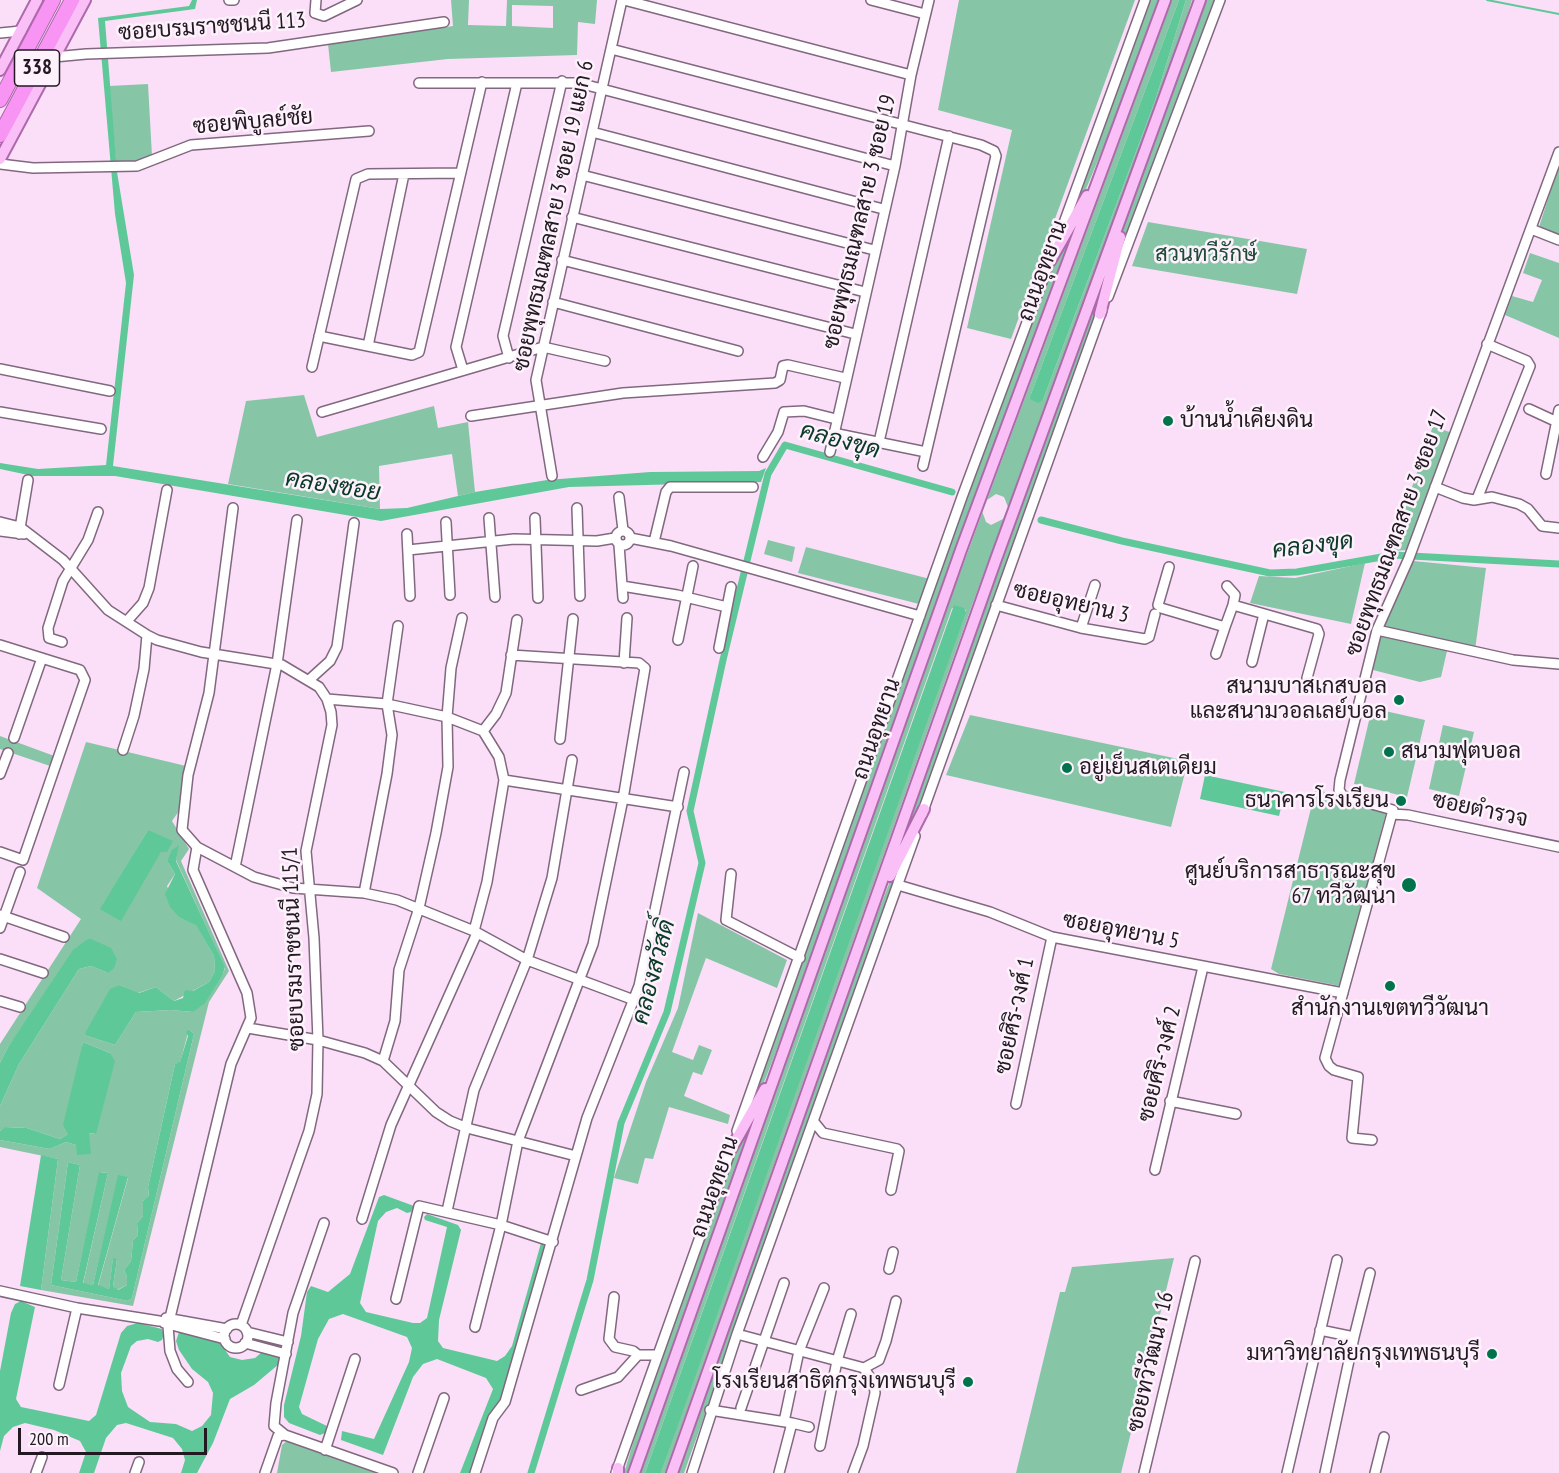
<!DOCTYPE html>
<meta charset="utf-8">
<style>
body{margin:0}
#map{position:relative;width:1559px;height:1473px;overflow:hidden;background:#fbdff8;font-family:"PT Sans Narrow",sans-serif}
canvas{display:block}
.scale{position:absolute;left:18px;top:1428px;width:189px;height:27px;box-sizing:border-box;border:3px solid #221922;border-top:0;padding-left:8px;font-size:18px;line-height:21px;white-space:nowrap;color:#221922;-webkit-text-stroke:4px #fdf2fc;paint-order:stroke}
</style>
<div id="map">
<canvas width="1559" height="1473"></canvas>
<div class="scale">200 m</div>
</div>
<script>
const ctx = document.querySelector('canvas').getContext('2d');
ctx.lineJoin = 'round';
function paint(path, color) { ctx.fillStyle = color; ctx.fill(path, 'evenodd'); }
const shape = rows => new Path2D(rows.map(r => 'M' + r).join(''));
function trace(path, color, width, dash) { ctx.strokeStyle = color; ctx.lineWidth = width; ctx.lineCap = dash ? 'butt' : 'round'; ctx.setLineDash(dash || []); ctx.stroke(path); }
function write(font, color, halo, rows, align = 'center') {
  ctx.font = font + ' "PT Sans Narrow",Sarabun,sans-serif'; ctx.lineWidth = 5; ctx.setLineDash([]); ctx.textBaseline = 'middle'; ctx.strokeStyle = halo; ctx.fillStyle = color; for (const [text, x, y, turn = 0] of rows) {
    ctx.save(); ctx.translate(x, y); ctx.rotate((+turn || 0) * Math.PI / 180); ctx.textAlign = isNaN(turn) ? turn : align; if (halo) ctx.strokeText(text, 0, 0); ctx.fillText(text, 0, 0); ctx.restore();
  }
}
paint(shape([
 [451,0,469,0,468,25,506,26,507,0,597,0,595,24,578,22,577,55,448,59,331,72,328,44,453,26],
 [512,5,553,6,553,28,512,26],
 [959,0,1135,0,1011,339,967,328,1012,130,938,110],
 [1150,0,1159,0,1129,85,1084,194,1073,209],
 [1172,0,1179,0,1031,394,1043,400,1155,101,1186,0,1192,0,1172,65,971,608,665,1473,661,1473,723,1291,966,610,952,608,645,1473,641,1473,950,600],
 [1206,0,1216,0,1118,259,1123,230,1136,193],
 [148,84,152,156,143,161,116,163,109,86],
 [1559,164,1559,234,1539,227],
 [1081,213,805,977,763,1085,749,1111,922,622,1054,262],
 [1148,222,1307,249,1297,294,1132,266],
 [1530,253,1559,263,1559,338,1505,315,1512,296,1533,302,1542,280,1523,273],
 [1111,259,1104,294,920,811,896,854],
 [304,395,317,437,434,406,438,428,468,422,475,492,458,496,452,454,379,466,380,509,228,484,246,401],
 [1433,426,1452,433,1408,550,1390,551],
 [768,540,795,547,792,562,764,554],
 [806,547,930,579,919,604,798,573],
 [1413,561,1486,568,1475,650,1383,628],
 [1365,563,1351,624,1250,603,1259,576,1295,578],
 [1381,636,1447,651,1441,677,1420,682,1373,670],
 [1372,708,1425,720,1407,797,1354,784],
 [970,715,1188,761,1171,827,946,775],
 [1443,725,1474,732,1459,796,1429,789],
 [0,736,57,757,53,767,0,749],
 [86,742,186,766,179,811,172,821,189,849,181,861,229,971,209,1002,133,1306,41,1290,58,1159,0,1147,0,1140,50,1149,66,1142,76,1145,89,1133,95,1134,110,1053,83,1042,68,1134,60,1139,27,1128,6,1127,0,1131,0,1106,19,1064,79,969,91,966,108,973,89,938,8,1047,0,1063,0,1044,81,919,37,888],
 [148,830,167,852,161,852,101,909],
 [178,846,176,860,225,968,223,974,193,1012,171,1010,136,1012,115,1045,84,1035,120,985,138,993,156,987,174,1001,209,982,215,971,214,956,196,924,180,918,167,886,175,874,167,861],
 [189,1029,194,1034,132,1298,128,1301,51,1285,68,1162,80,1165,61,1280,76,1282,100,1172,108,1173,83,1284,93,1285,119,1176,128,1178,98,1286,109,1289,113,1259,117,1259,113,1286,117,1290,127,1285,127,1277,124,1270,131,1261,133,1240,138,1235,137,1223,143,1216,143,1201,149,1197,148,1187,175,1064,180,1063],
 [1317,784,1328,796,1386,813,1340,986,1279,974,1271,969],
 [903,859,684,1473,676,1473,849,987,890,881],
 [698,913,787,960,777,988,706,958,672,1052,693,1060,699,1045,712,1050,702,1075,693,1072,684,1096,730,1115,728,1124,669,1107,653,1159,645,1158,638,1184,614,1178,646,1082,678,1008],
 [756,1115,629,1473,624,1473,656,1367,734,1151],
 [1174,1258,1121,1473,1016,1473,1060,1292,1065,1292,1072,1267],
 [288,1440,381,1473,277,1473,282,1445]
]), '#86c6a6');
paint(shape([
 [192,0,197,0,195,9,105,21,117,172,134,275,113,466,380,509,407,508,475,492,547,480,650,472,759,471,766,468,761,482,569,487,381,521,115,476,33,476,0,469,0,463,38,469,106,465,126,283,115,214,98,18,189,6],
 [1179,0,1186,0,1155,101,1043,400,1038,403,1030,399,1031,394],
 [954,605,964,608,966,612,661,1473,645,1473],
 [1205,775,1285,792,1279,816,1200,799],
 [148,830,173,841,167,852,161,852,121,921,100,909],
 [179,845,176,861,225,967,223,974,205,1003,193,1012,171,1010,136,1012,115,1045,84,1035,110,989,120,985,139,993,156,987,174,1001,183,998,185,990,193,991,209,982,215,971,214,956,196,925,180,918,170,907,165,894,175,874,167,861,172,850],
 [89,938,111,948,117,959,114,968,108,973,91,966,79,969,19,1064,0,1106,0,1063,8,1047,73,950],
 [189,1029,194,1034,132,1298,128,1301,51,1285,68,1162,80,1165,61,1280,76,1282,99,1172,108,1173,83,1283,93,1285,118,1175,128,1177,98,1285,109,1289,113,1258,117,1259,113,1286,118,1290,127,1285,127,1277,124,1270,131,1261,133,1240,138,1235,137,1223,143,1216,143,1201,149,1196,148,1187,175,1064,180,1062,188,1036,186,1032],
 [83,1042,110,1053,115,1061,96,1134,89,1133,91,1154,77,1155,76,1145,66,1142,50,1149,0,1140,0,1131,5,1127,27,1128,60,1139,68,1134,63,1125],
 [41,1155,58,1159,41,1290,20,1286],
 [384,1195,414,1206,411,1212,407,1213,397,1208,386,1212,378,1221,360,1303,366,1312,413,1323,420,1323,427,1318,447,1227,425,1220,424,1217,427,1214,458,1225,461,1230,439,1320,438,1341,443,1348,497,1361,505,1356,512,1346,541,1243,548,1244,502,1400,472,1473,460,1473,493,1389,486,1378,437,1359,423,1364,413,1377,383,1455,341,1440,342,1431,374,1439,409,1362,412,1348,407,1337,343,1314,329,1319,318,1339,299,1407,302,1414,327,1426,325,1433,320,1435,289,1423,284,1417,284,1405,301,1336,307,1292,311,1286,328,1292,350,1274,379,1197],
 [21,1301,35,1307,16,1399,21,1407,89,1421,96,1415,121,1333,127,1326,138,1323,162,1329,164,1335,162,1340,158,1342,148,1339,137,1341,131,1346,121,1373,122,1391,128,1407,150,1422,176,1424,192,1431,202,1426,211,1415,213,1393,208,1382,192,1369,179,1350,176,1341,179,1332,220,1343,230,1357,242,1360,255,1358,262,1352,280,1358,279,1364,254,1385,230,1399,213,1443,197,1473,181,1473,185,1460,182,1449,173,1438,126,1423,117,1425,106,1438,94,1473,79,1473,86,1452,80,1441,54,1430,25,1423,13,1427,4,1436,0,1451,0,1371,11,1313,15,1304]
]), '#5fc899');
paint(shape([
 [996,494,1004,497,1008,507,1003,519,991,525,986,522,982,511,987,500]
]), '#fbdff8');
trace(shape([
 [1487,0,1559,14]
]), '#5fc899', 2);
trace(shape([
 [1041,520,1122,541,1270,573,1297,572,1393,555,1559,564],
 [531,1473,590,1280,621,1123,667,1012,702,863,690,811,723,660,768,474,785,445,952,492]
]), '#5fc899', 7);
const minor = shape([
 [229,0,234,0],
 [316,0,315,13,324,16,357,0],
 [624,0,911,75],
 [871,0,925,14],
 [0,33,21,31],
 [611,49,981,145,994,151,996,156,923,466],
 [54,57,86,54,268,48,444,22],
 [419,83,579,83,895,166],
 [592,132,883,209],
 [0,164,33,168,137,166,191,145,369,131],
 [582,175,874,250],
 [572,217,865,292],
 [1531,229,1559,240],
 [1057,242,1145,0],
 [562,260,855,334],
 [1108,297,1220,0],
 [553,302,738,351],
 [319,336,412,355,419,352,482,82],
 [368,346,404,174],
 [509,358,503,336,562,81],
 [312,367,356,179,368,174,459,173],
 [0,369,110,391],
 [463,370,456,347,517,83],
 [1529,409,1555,421],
 [0,412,101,429],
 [322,412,543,347,605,361],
 [471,416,623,393,775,383,780,380,783,366,788,365,845,378],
 [833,433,926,452],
 [879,442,949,136],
 [830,452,895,166,911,75,929,0],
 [763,457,778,432,784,412,804,411,836,419],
 [1546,474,1559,410],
 [552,476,536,380,622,0],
 [1435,487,1463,498,1474,500,1492,497,1519,504,1528,509,1542,526,1559,528],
 [619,497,623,530],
 [1477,499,1530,366,1527,361,1487,344],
 [233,508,209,693,188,775,182,830,197,847,254,877,293,888,364,893,397,900,474,931,527,960,634,1000],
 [577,508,580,596],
 [489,518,495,597],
 [535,518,538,598],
 [0,522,20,527,63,560,108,610,147,635,157,640,201,652,282,665,319,687,327,699,331,712,332,725,306,851,314,938,318,1040,317,1094,309,1131,241,1325],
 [446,522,450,595],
 '616 538a7 7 0 1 1 14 0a7 7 0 1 1-14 0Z',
 [0,531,24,534],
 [19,534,28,480],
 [407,534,410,596],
 [630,538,671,546,920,616],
 [654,542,666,492,670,487,753,487],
 [619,545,623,598],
 [408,550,514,539,597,541,615,538],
 [622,586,677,595,727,607],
 [1227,586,1235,595,1233,605],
 [996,605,1081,628,1145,639,1149,637,1155,614],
 [1158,605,1169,567],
 [1161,608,1225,627,1233,605,1317,629,1319,634,1307,678],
 [127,621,143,603,149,588,167,490],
 [1081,628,1095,585],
 [1377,630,1513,660,1559,664],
 [678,640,693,566],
 [62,642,49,638,48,628,63,581,88,540,98,512],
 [0,645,80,670,85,680,23,860,0,852],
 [719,648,731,587],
 [1216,654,1225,627],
 [1252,662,1264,614],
 [624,663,627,618],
 [309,680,330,661,337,647,354,523],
 [327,699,387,704,447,717,483,731,499,757,504,780,487,882,474,931],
 [483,731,496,714,506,693,517,620],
 [14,738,42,658],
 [560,739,573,619],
 [123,750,134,716,144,669,147,635],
 [0,774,8,753],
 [504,780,678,807],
 [922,814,1102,310],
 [1392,814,1408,815,1559,847],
 [235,867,277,664,297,520],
 [731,874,726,920,800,958],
 [898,885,990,912,1052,937,1343,993],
 [364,893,387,774,392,735,387,704,398,626],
 [0,915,64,937],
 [0,928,20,872],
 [0,959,43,973],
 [0,1001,20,1007],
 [248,1028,318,1040,365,1053,383,1061,436,1112,450,1121,467,1128,576,1156],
 [383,1061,395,1021,399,970,419,908,436,833,448,767,447,717,451,668,462,618],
 [1170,1101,1236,1114],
 [1016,1104,1052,937],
 [814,1122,823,1133,897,1149,899,1151,891,1190],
 [737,1131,962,497,1052,255],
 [1372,1140,1352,1138,1358,1077,1334,1070,1329,1066,1325,1058,1393,810,1343,796,1339,790,1340,780,1377,630,1409,558,1559,152],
 [1155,1170,1203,967],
 [447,1211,474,1090,527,960,552,878,572,760],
 [362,1219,391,1125,477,933],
 [889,1269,893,1252],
 [0,1291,77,1308,159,1321],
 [614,1297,609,1339,615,1347,633,1351,638,1355],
 [396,1299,419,1206,501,1225,553,1242],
 [166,1318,227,1329],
 [164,1323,225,1339],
 '224 1336a12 12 0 1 1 24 0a12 12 0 1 1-24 0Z',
 [475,1327,501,1225,518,1141,593,944,623,799,645,668,639,663,511,655],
 [1320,1330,1354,1337,1325,1473],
 [247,1332,288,1342],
 [737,1334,864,1368,874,1384,875,1393,863,1446,853,1473],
 [1354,1337,1370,1273],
 [245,1343,286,1354],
 [864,1368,879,1360,886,1341,896,1301],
 [188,1382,177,1369,170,1351,168,1326,231,1064,251,1018,247,993,193,870,197,847],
 [59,1385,77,1308],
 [581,1390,618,1377,638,1355,656,1355],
 [741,1408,784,1283],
 [710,1410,792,1423,779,1473],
 [785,1417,799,1351,824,1288],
 [792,1423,809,1427],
 [285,1435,274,1426,276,1403,293,1313,324,1223],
 [820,1446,837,1361,851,1314],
 [325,1450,355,1359],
 [36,1473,42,1457],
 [135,1473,139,1462],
 [265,1473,278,1436,285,1435,393,1473],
 [418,1473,444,1398],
 [475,1473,493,1418,505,1402,587,1118,639,986,684,772],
 [616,1473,733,1144],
 [692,1473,737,1334,915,836],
 [1144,1473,1195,1261],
 [1287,1473,1337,1260],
 [1375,1473,1384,1437]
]);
const major = shape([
 [0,70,37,0],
 [0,159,85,0],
 [1050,261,1087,196],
 [1100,314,1120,237],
 [890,876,924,809],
 [731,1149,765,1089],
 [618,1473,618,1468],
 [634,1473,961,550,1165,0],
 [672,1473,996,559,1200,0]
]);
const highway = shape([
 [0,100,53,0],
 [0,135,72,0]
]);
trace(minor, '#81687f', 12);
trace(major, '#ad6aaa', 14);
trace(highway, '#ad6aaa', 16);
trace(minor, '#fff', 9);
trace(major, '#fbbff8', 10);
trace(highway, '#f895f4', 14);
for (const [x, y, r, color] of [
 [1168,421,6,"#00734d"],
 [1399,700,6,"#00734d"],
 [1389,752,6,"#00734d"],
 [1067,768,6,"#00734d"],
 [1401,801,6,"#00734d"],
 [1409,885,8,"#00734d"],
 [1390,986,6,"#00734d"],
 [1492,1354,6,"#00734d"],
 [968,1382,6,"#00734d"]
]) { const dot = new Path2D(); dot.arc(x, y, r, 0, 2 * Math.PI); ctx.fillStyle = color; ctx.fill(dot); trace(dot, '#fdf2fc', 2); }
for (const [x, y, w] of [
 [37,68,45]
]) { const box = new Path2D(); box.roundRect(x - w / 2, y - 18, w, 36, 4.5); ctx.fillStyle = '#fdf2fc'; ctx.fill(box); trace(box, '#221922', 1.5); }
write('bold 21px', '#221922', null, [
 ["338",37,68]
]);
write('22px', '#221922', '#fdf2fc', [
 ["ซอยบรมราชชนนี 113",212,27,-4],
 ["ซอยพิบูลย์ชัย",253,122,-5],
 ["ซอยพุทธมณฑลสาย 3 ซอย 19 แยก 6",554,216,-78],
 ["ซอยพุทธมณฑลสาย 3 ซอย 19",860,222,-77],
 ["ถนนอุทยาน",1043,271,-70],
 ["ซอยพุทธมณฑลสาย 3 ซอย 17",1397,533,-70],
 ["ซอยอุทยาน 3",1071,603,13],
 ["ถนนอุทยาน",877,729,-71],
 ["ซอยตำรวจ",1480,810,12],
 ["ซอยอุทยาน 5",1121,931,11],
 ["ซอยบรมราชชนนี 115/1",294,949,-92],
 ["ซอยศิริ-วงศ์ 1",1015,1016,-78],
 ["ซอยศิริ-วงศ์ 2",1160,1064,-76],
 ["ถนนอุทยาน",715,1187,-71],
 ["ซอยทวีวัฒนา 16",1151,1362,-77]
]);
write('22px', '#1e4a37', '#fdf2fc', [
 ["สวนทวีรักษ์",1206,255]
]);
write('22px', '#221922', '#fdf2fc', [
 ["บ้านน้ำเคียงดิน",1180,421,"left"],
 ["สนามบาสเกสบอล",1387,687],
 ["และสนามวอลเลย์บอล",1387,712],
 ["สนามฟุตบอล",1401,752,"left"],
 ["อยู่เย็นสเตเดียม",1079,768,"left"],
 ["ธนาคารโรงเรียน",1389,801],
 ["ศูนย์บริการสาธารณะสุข",1396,872],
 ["67 ทวีวัฒนา",1396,897],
 ["สำนักงานเขตทวีวัฒนา",1390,1009,"center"],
 ["มหาวิทยาลัยกรุงเทพธนบุรี",1480,1354],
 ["โรงเรียนสาธิตกรุงเทพธนบุรี",956,1382]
], 'right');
write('italic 24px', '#0c3a28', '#fdf2fc', [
 ["คลองขุด",840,441,15],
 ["คลองซอย",333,486,9],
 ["คลองขุด",1313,546,-7],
 ["คลองสวัสดิ์",654,972,-75]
]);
</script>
